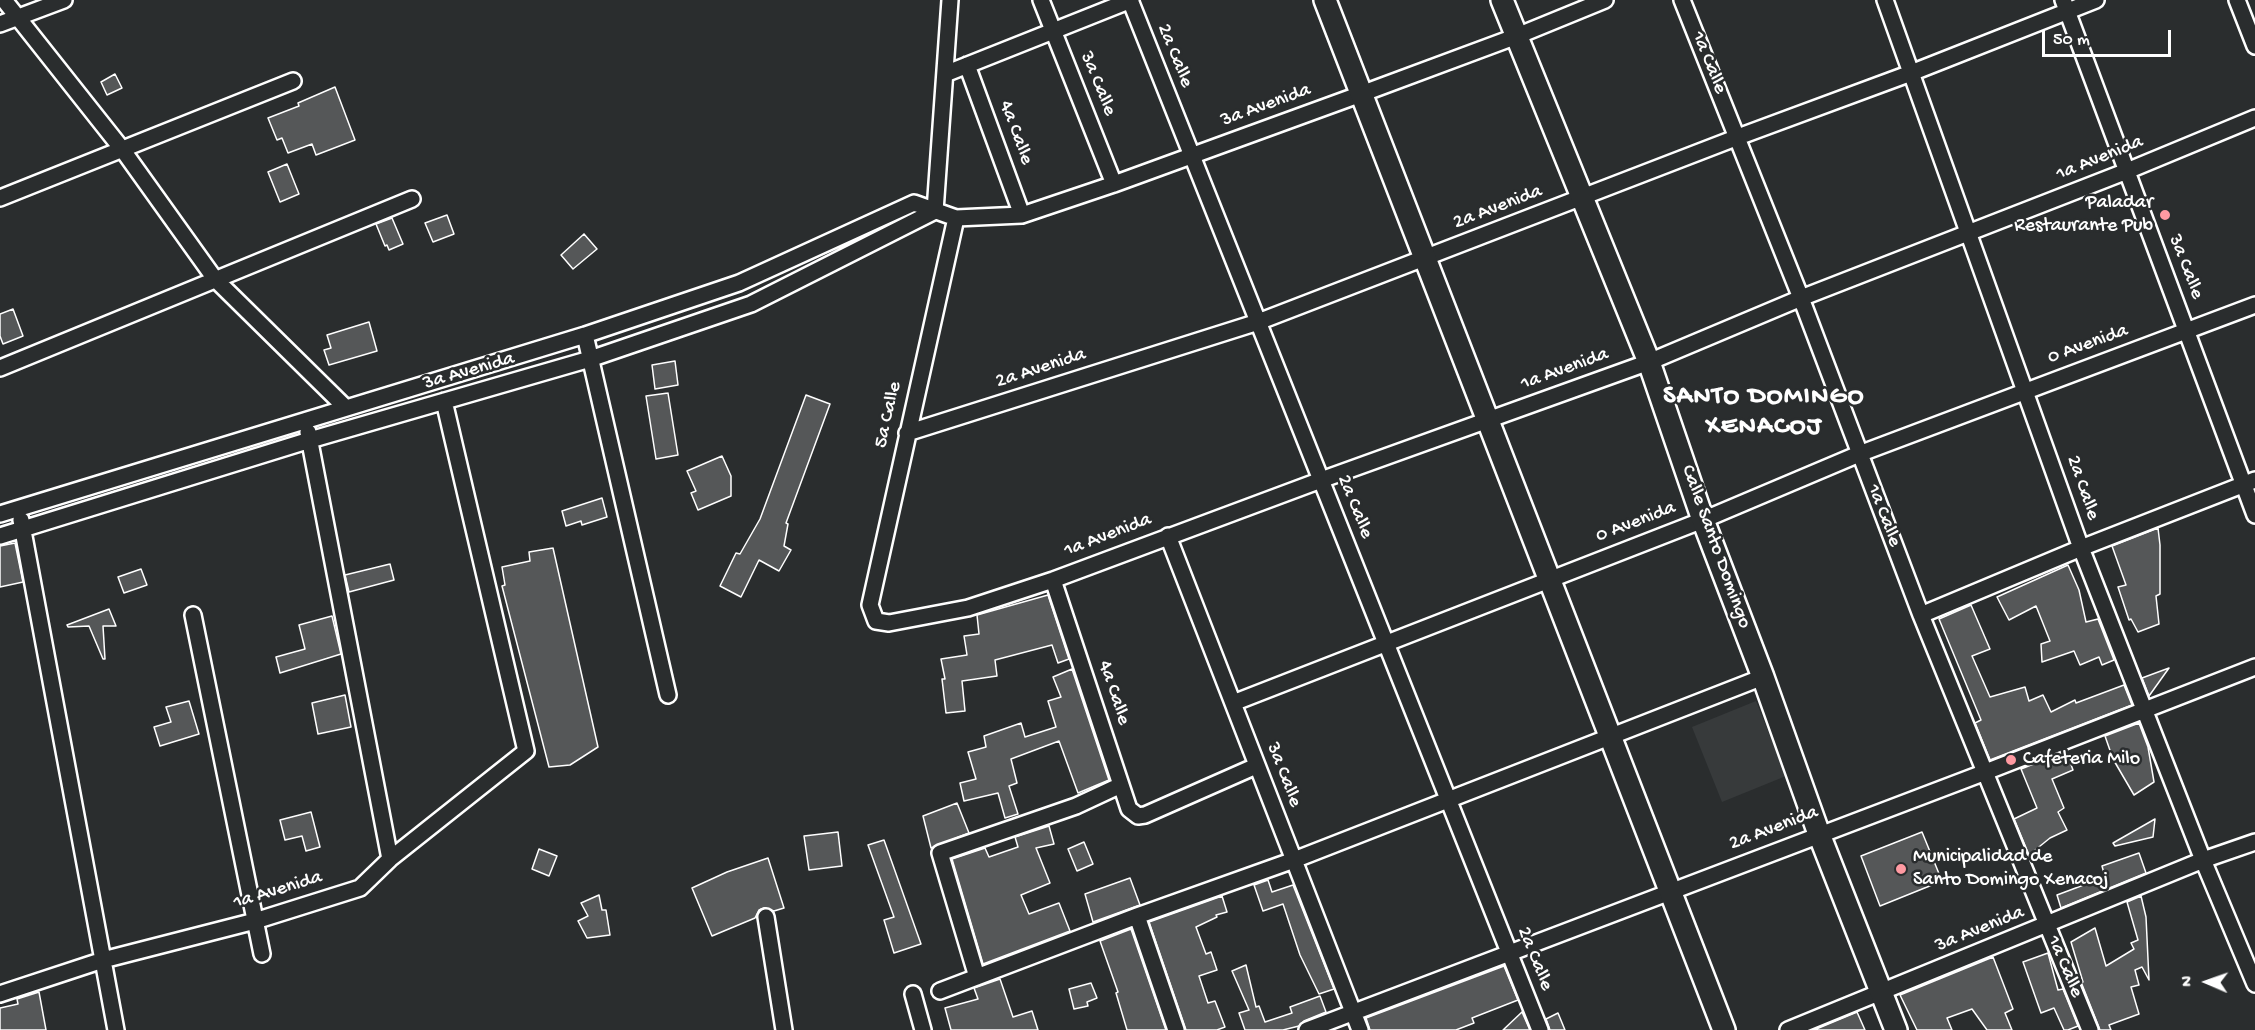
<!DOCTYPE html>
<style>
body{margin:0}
#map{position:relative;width:2255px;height:1030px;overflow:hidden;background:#2a2d2e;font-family:"Gochi Hand",sans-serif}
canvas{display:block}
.north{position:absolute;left:2177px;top:952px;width:60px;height:60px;-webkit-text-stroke:4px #2a2d2e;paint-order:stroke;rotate:272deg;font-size:16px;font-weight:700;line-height:24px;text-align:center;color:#fff}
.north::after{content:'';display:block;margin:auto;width:21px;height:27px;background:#fff;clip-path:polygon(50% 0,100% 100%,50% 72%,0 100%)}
.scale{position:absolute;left:2042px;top:30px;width:129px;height:27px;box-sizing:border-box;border:3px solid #fff;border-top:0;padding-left:8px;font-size:18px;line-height:21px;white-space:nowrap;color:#fff;-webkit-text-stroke:4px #2a2d2e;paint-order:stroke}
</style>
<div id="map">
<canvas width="2255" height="1030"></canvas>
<div class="north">N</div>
<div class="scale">50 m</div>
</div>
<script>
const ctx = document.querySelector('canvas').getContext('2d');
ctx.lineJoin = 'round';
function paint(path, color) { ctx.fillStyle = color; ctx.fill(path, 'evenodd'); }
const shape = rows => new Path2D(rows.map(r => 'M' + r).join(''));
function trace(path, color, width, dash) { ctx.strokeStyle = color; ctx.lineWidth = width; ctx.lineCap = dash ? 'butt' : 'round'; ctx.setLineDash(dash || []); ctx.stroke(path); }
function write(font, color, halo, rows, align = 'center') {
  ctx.font = font + ' "Gochi Hand",sans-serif'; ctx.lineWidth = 5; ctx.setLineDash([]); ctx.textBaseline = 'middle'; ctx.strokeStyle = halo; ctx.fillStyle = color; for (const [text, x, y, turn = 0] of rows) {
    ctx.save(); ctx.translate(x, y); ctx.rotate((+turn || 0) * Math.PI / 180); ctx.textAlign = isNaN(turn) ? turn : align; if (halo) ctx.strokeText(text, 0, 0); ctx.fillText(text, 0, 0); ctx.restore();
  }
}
paint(shape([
 [1756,701,1786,776,1722,802,1692,727]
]), '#373a3b');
const building = shape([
 [115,74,122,88,107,95,101,82,115,74],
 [335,87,355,140,316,155,312,144,288,153,282,138,277,140,268,118,299,106,298,103,335,87],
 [287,164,299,194,280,202,268,172,287,164],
 [447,215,454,234,433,242,425,223,447,215],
 [392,218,403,244,389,250,387,245,385,246,376,224,392,218],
 [584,234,597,249,573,269,561,255,584,234],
 [13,309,23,336,3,344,0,336,0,314,13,309],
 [369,322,377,351,329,365,324,350,331,348,327,335,369,322],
 [675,361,678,385,655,389,652,365,675,361],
 [668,393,678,455,656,459,646,396,668,393],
 [806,395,830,404,786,523,788,524,784,546,791,550,779,571,759,560,741,597,720,586,736,553,740,554,760,519,806,395],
 [722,456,731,476,731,496,698,510,691,493,696,491,687,471,722,456],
 [602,498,607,517,582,525,581,521,566,526,562,511,602,498],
 [2158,528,2160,545,2160,594,2156,596,2159,624,2138,632,2131,619,2129,620,2118,587,2126,585,2112,546,2158,528],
 [15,543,23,582,0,587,0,546,15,543],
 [553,548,598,747,570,765,549,767,502,586,505,585,502,567,530,561,529,552,553,548],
 [390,564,394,580,349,592,345,575,390,564],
 [2068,565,2079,590,2086,622,2098,619,2114,660,2102,665,2099,657,2080,665,2074,651,2042,662,2041,644,2050,641,2036,606,2009,620,1997,597,2068,565],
 [141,569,147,585,124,593,118,577,141,569],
 [1048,595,1069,659,1058,663,1052,645,995,660,997,676,962,681,965,711,946,713,942,679,945,679,941,659,967,655,964,636,979,634,977,615,1048,595],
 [1971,605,1990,649,1972,656,1990,697,2025,687,2029,701,2043,695,2051,712,2075,700,2076,703,2124,685,2132,705,1990,760,1975,723,1981,720,1939,619,1971,605],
 [109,609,116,626,103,626,105,659,103,659,89,626,68,627,67,625,109,609],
 [332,616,341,654,280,673,276,657,305,649,299,625,332,616],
 [2169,668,2149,696,2142,678,2169,668],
 [1072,669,1109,780,1078,793,1059,741,1011,759,1017,783,1009,786,1018,814,1005,818,998,793,964,801,960,783,976,779,968,752,986,747,984,736,1021,723,1025,737,1056,727,1048,701,1061,697,1053,677,1072,669],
 [345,695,351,727,318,734,312,703,345,695],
 [189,701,199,734,160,746,154,727,171,722,166,707,189,701],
 [2139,723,2148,747,2154,782,2134,795,2113,759,2105,736,2139,723],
 [2066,751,2073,770,2052,779,2064,808,2058,812,2067,830,2050,838,2029,855,2014,819,2037,808,2021,769,2066,751],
 [957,803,969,833,931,848,923,816,957,803],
 [311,812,320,847,306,851,302,836,285,840,280,820,311,812],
 [2155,819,2153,837,2115,846,2113,843,2155,819],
 [1049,826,1054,844,1036,848,1050,883,1021,895,1029,914,1059,903,1070,931,983,964,952,859,985,848,989,857,1018,847,1015,837,1049,826],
 [838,832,842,866,809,870,804,836,838,832],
 [1922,832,1942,881,1880,906,1861,856,1922,832],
 [884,840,921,944,894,953,884,920,894,917,868,845,884,840],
 [1084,842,1093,864,1077,871,1068,849,1084,842],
 [539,849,557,856,549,876,532,869,539,849],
 [2139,853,2146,873,2061,908,2057,895,2105,877,2102,866,2139,853],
 [768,858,784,908,774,911,764,908,759,910,755,918,712,936,692,888,727,872,768,858],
 [1130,878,1140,905,1093,922,1085,894,1130,878],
 [1268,880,1272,892,1293,885,1334,989,1319,994,1300,955,1283,904,1263,911,1254,885,1268,880],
 [599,895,602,910,606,910,610,935,587,938,578,921,588,916,581,903,599,895],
 [1222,896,1227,912,1216,915,1217,917,1196,927,1206,954,1211,952,1217,970,1199,976,1208,1003,1215,1001,1225,1027,1217,1030,1186,1030,1149,922,1222,896],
 [2141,896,2146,917,2149,980,2142,967,2135,970,2139,985,2131,987,2139,1014,2109,1025,2111,1030,2100,1030,2081,982,2083,982,2071,942,2095,928,2106,966,2134,949,2131,943,2138,940,2127,902,2141,896],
 [1131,929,1166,1030,1127,1030,1116,993,1118,992,1100,941,1131,929],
 [2048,953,2058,990,2063,989,2078,1026,2068,1030,2064,1030,2054,1008,2041,1013,2023,962,2048,953],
 [1993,957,2013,1009,2005,1013,2012,1030,1987,1030,1972,1009,1947,1018,1952,1030,1917,1030,1900,995,1993,957],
 [1246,965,1256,1007,1259,1006,1265,1022,1292,1013,1290,1007,1320,996,1326,1012,1304,1021,1299,1026,1283,1030,1245,1030,1239,1013,1249,1010,1232,971,1246,965],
 [1504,966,1518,1000,1472,1018,1474,1023,1456,1030,1370,1030,1366,1018,1504,966],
 [1000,979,1013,1017,1032,1011,1038,1030,951,1030,945,1008,978,999,974,988,1000,979],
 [1091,983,1097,998,1087,1002,1088,1006,1074,1009,1069,989,1091,983],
 [39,992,46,1030,0,1030,0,1008,18,1004,17,999,39,992],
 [1522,1012,1530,1030,1503,1030,1522,1012],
 [1857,1012,1865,1030,1814,1030,1857,1012],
 [1558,1013,1565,1030,1550,1030,1546,1019,1558,1013]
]);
paint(building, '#555758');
trace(building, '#fff', 1.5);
const minor = shape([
 [4,0,122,149,215,279,345,407],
 [1041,0,1114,184],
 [1130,0,1540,1030],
 [1682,0,1801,298,1921,615,2090,1030],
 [1885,0,2081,548,2203,860,2255,984],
 [2063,0,2255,515],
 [2237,0,2255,46],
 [0,24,64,0],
 [967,65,1022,215],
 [945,74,1131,0],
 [0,198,293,81],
 [935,211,950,0],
 [956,218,870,605,876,621,889,623,968,608,1053,580,1321,480,1649,362,1801,298,2127,171,2255,118],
 [585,335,668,695],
 [0,368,412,199],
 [308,432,390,859],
 [907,433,1258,322,1738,137,1911,73,2096,0],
 [0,514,585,335,739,283,914,203,956,218,1022,215,1114,184,1361,94,1517,36,1605,0],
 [21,520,116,1030],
 [0,536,310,440,590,359,751,304,935,211],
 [1168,536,1360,1030],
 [1053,580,1129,809,1138,816,1145,815,1256,766],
 [193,615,262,954],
 [1921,615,2081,548,2255,480],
 [1233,703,1703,520,1859,454,2255,305],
 [1137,916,1176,1030],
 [766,917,784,1030],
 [977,977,940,853,1076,806,1121,785],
 [940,991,1137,916,1294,860,1763,677],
 [0,994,103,960,255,921,360,888,390,859,526,751,444,401],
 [913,994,923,1030],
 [1307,1030,1983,773,2255,667],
 [1788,1030,2203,860,2255,842]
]);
const secondary = shape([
 [1325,0,1724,1030],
 [1502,0,1649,362,1703,520,1763,677,1819,834,1896,1030]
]);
trace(minor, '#fff', 20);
trace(secondary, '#fff', 26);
trace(minor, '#2a2d2e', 15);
trace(secondary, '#2a2d2e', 21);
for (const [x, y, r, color] of [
 [2165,215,6,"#ff9aa2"],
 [2011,760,6,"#ff9aa2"],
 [1901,869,6,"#ff9aa2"]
]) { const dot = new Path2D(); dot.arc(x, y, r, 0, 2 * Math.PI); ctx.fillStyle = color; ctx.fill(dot); trace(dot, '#2a2d2e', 2); }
write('20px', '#fff', '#2a2d2e', [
 ["2a Calle",1174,56,68],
 ["1a Calle",1708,63,68],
 ["3a Calle",1097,84,68],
 ["3a Avenida",1266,106,-20],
 ["4a Calle",1015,133,70],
 ["1a Avenida",2100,159,-22],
 ["2a Avenida",1498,208,-21],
 ["3a Calle",2185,267,69],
 ["0 Avenida",2088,345,-20],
 ["2a Avenida",1041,369,-18],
 ["1a Avenida",1565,370,-20],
 ["3a Avenida",469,372,-16],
 ["5a Calle",889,415,-77],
 ["2a Calle",2082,488,71],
 ["2a Calle",1354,507,68],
 ["1a Calle",1883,516,69],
 ["0 Avenida",1636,523,-21],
 ["1a Avenida",1108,536,-21],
 ["Calle Santo Domingo",1715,547,70],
 ["4a Calle",1113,693,72],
 ["3a Calle",1283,775,69],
 ["2a Avenida",1774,829,-21],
 ["1a Avenida",278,891,-17],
 ["3a Avenida",1980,930,-22],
 ["2a Calle",1534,959,68],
 ["1a Calle",2064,967,67]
]);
write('20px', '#fff', '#2a2d2e', [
 ["Paladar",2153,204,"right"],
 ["Restaurante Pub",2153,227,"right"],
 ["Cafeteria Milo",2023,760],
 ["Municipalidad de",1913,858],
 ["Santo Domingo Xenacoj",1913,881]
], 'left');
ctx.letterSpacing = '1.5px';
write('bold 26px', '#fff', '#2a2d2e', [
 ["SANTO DOMINGO",1764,398],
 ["XENACOJ",1764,428]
]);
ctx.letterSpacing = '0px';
</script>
